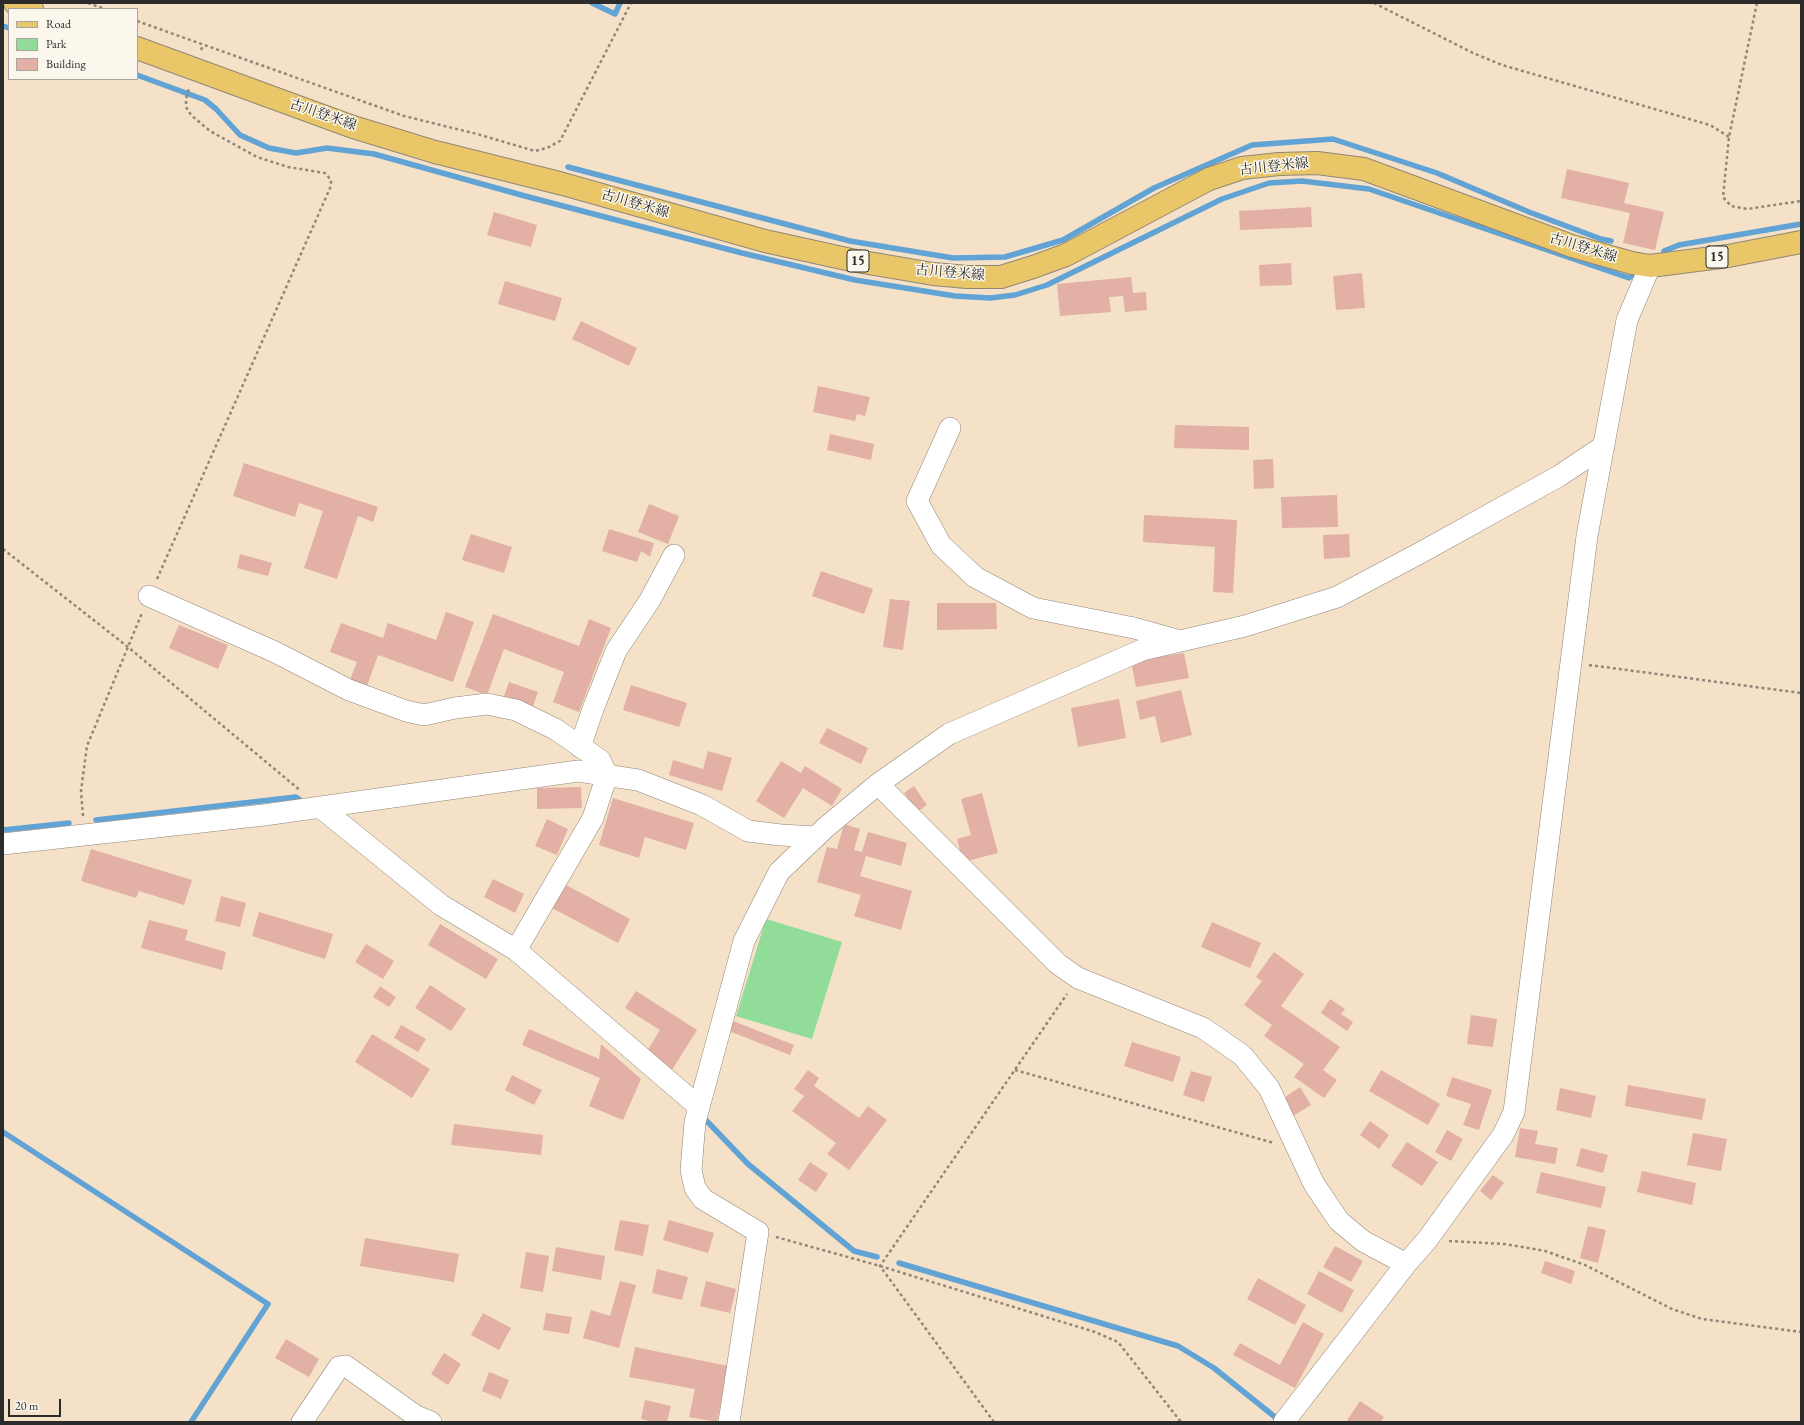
<!DOCTYPE html>
<meta charset="utf-8">
<style>
body{margin:0}
#map{position:relative;width:1804px;height:1425px;overflow:hidden;background:#f5e1c7;font-family:"EB Garamond",serif}
canvas{display:block}
.frame{position:absolute;inset:0;border:4px solid #2b2b2b;pointer-events:none}
.legend{position:absolute;left:8px;top:8px;width:130px;height:72px;box-sizing:border-box;background:#fbf7ec;border:1px solid #a8a59f;margin:0;padding:5px 7px;list-style:none;font-size:12px;color:#2b2b2b}
.legend li{display:flex;align-items:center;gap:8px;height:20px}
.legend b{width:20px;border:1px solid #a8a59f}
.scale{position:absolute;left:8px;top:1399px;width:53px;height:18px;box-sizing:border-box;border:2px solid #2b2b2b;border-top:0;padding-left:5px;font-size:12px;line-height:14px;white-space:nowrap;color:#2b2b2b;-webkit-text-stroke:3px #fbf7ec;paint-order:stroke}
</style>
<div id="map">
<canvas width="1804" height="1425"></canvas>
<div class="frame"></div>
<ul class="legend">
<li><b style="height:5px;background:#e9c769"></b>Road</li>
<li><b style="height:11px;background:#91dc98"></b>Park</li>
<li><b style="height:11px;background:#e2b0a4"></b>Building</li>
</ul>
<div class="scale">20 m</div>
</div>
<script>
const ctx = document.querySelector('canvas').getContext('2d');
ctx.lineJoin = 'round';
function paint(path, color) { ctx.fillStyle = color; ctx.fill(path, 'evenodd'); }
const shape = rows => new Path2D(rows.map(r => 'M' + r).join(''));
function trace(path, color, width, dash) { ctx.strokeStyle = color; ctx.lineWidth = width; ctx.lineCap = dash ? 'butt' : 'round'; ctx.setLineDash(dash || []); ctx.stroke(path); }
function write(font, color, halo, rows, align = 'center') {
  ctx.font = font + ' "EB Garamond","Noto Serif JP",serif'; ctx.lineWidth = 3; ctx.setLineDash([]); ctx.textBaseline = 'middle'; ctx.strokeStyle = halo; ctx.fillStyle = color; for (const [text, x, y, turn = 0] of rows) {
    ctx.save(); ctx.translate(x, y); ctx.rotate((+turn || 0) * Math.PI / 180); ctx.textAlign = isNaN(turn) ? turn : align; if (halo) ctx.strokeText(text, 0, 0); ctx.fillText(text, 0, 0); ctx.restore();
  }
}
paint(shape([
 [766,919,842,942,812,1039,736,1016]
]), '#91dc98');
trace(shape([
 [592,3,615,14,620,3],
 [3,26,9,28],
 [137,75,205,100,216,109,240,135,269,148,296,153,327,148,374,154,525,196,742,253,855,280,955,296,990,298,1015,295,1047,285,1222,199,1269,183,1302,181,1369,189,1629,278,1633,274],
 [568,167,850,241,953,258,1005,257,1063,240,1154,188,1252,145,1333,139,1437,173,1529,212,1601,239,1611,241],
 [1664,251,1679,245,1801,224],
 [96,820,296,797,299,799],
 [3,830,69,823],
 [701,1115,748,1164,854,1251,877,1257],
 [3,1132,268,1304,191,1422],
 [899,1263,1178,1346,1214,1368,1280,1421]
]), '#60a3d4', 5.5);
paint(shape([
 [1567,169,1629,183,1624,203,1664,212,1655,250,1623,243,1630,213,1561,198],
 [1311,207,1312,227,1240,230,1239,211],
 [494,212,537,225,531,247,487,235],
 [1291,263,1292,285,1260,286,1259,265],
 [1362,273,1365,308,1336,310,1333,276],
 [1131,277,1133,293,1146,292,1147,310,1125,312,1123,296,1109,297,1111,312,1060,316,1057,284],
 [505,281,562,298,555,321,498,304],
 [581,321,637,348,629,366,572,339],
 [818,386,870,397,865,416,857,414,855,421,813,412],
 [1175,425,1249,427,1249,450,1174,448],
 [830,434,874,444,871,460,827,450],
 [1273,459,1274,488,1254,489,1253,460],
 [244,463,378,507,373,522,358,516,337,579,304,568,323,511,299,503,295,517,233,496],
 [1337,495,1338,527,1282,528,1281,497],
 [649,504,679,516,668,544,638,532],
 [1144,515,1237,520,1233,593,1213,592,1215,547,1143,542],
 [609,529,654,543,650,557,641,551,637,562,602,551],
 [471,534,512,547,504,573,462,560],
 [1349,534,1350,557,1324,559,1323,535],
 [240,554,272,563,268,576,237,568],
 [821,571,873,589,864,614,812,596],
 [890,599,910,601,903,650,883,647],
 [937,603,996,603,997,629,937,630],
 [446,612,474,622,453,682,378,655,367,686,350,680,357,662,330,652,341,623,383,638,388,623,436,640],
 [493,614,579,646,589,619,611,628,579,712,553,702,564,672,504,649,487,695,465,687],
 [179,625,228,645,218,669,169,648],
 [1184,653,1189,678,1136,687,1131,661],
 [509,682,538,692,532,709,503,699],
 [631,685,687,703,679,727,623,710],
 [1181,690,1192,735,1161,743,1155,716,1140,720,1136,701],
 [1119,699,1126,738,1078,747,1071,708],
 [827,728,868,748,861,764,819,743],
 [708,751,732,758,722,791,669,775,673,760,703,769],
 [781,761,801,773,805,766,842,789,832,806,803,788,784,818,756,801],
 [914,786,927,805,917,812,904,793],
 [581,787,582,808,537,809,537,788],
 [982,793,998,853,963,862,957,839,971,835,961,799],
 [613,798,694,823,686,850,645,837,639,858,599,845],
 [547,819,568,829,557,855,535,846],
 [844,824,860,829,854,850,862,852,868,832,907,843,901,866,866,856,860,876,912,891,901,930,854,916,861,895,817,882,827,847,837,849],
 [91,849,192,880,184,905,139,891,136,898,81,881],
 [493,879,524,894,515,913,484,897],
 [564,884,630,919,618,943,552,908],
 [221,896,246,903,240,927,215,921],
 [259,912,333,934,325,959,252,936],
 [149,920,188,930,185,940,226,952,222,970,141,948],
 [1212,922,1261,943,1250,968,1201,947],
 [440,924,498,959,486,979,428,945],
 [366,944,394,961,383,979,355,962],
 [1274,952,1304,974,1281,1006,1340,1047,1323,1070,1337,1080,1324,1098,1294,1077,1304,1064,1264,1036,1272,1025,1244,1005,1262,981,1256,977],
 [430,985,466,1009,451,1031,415,1008],
 [380,986,396,997,389,1007,373,997],
 [636,991,697,1030,672,1070,646,1053,660,1030,625,1008],
 [1330,999,1345,1009,1341,1014,1353,1022,1347,1031,1321,1013],
 [1471,1015,1497,1019,1493,1047,1467,1044],
 [733,1021,794,1045,790,1055,729,1031],
 [401,1025,426,1039,418,1052,394,1038],
 [529,1029,599,1059,601,1044,641,1079,623,1120,589,1106,600,1078,522,1045],
 [372,1034,430,1069,412,1098,355,1062],
 [1132,1042,1181,1057,1173,1082,1124,1066],
 [808,1070,819,1078,814,1086,859,1118,868,1106,887,1120,849,1170,827,1154,836,1143,792,1111,804,1096,794,1089],
 [1381,1070,1440,1104,1428,1125,1369,1091],
 [1191,1071,1212,1077,1204,1102,1183,1095],
 [512,1075,542,1090,534,1105,505,1090],
 [1452,1077,1492,1090,1479,1130,1463,1125,1471,1104,1446,1096],
 [1628,1085,1706,1099,1702,1120,1625,1106],
 [1300,1087,1311,1105,1293,1116,1282,1099],
 [1560,1088,1596,1096,1591,1118,1556,1110],
 [1370,1121,1389,1135,1379,1149,1360,1135],
 [454,1124,543,1135,541,1155,451,1145],
 [1520,1128,1538,1131,1535,1144,1558,1148,1555,1164,1515,1157],
 [1447,1130,1463,1139,1451,1161,1435,1152],
 [1693,1133,1727,1139,1721,1171,1687,1165],
 [1407,1142,1438,1162,1422,1186,1391,1166],
 [1581,1148,1608,1155,1603,1173,1576,1166],
 [810,1162,828,1174,816,1192,798,1180],
 [1642,1171,1696,1183,1692,1205,1637,1192],
 [1541,1172,1606,1187,1601,1208,1536,1193],
 [1493,1175,1504,1183,1491,1200,1480,1191],
 [620,1220,649,1225,643,1256,614,1250],
 [669,1220,714,1233,708,1253,663,1240],
 [1588,1226,1606,1230,1598,1263,1580,1258],
 [365,1238,459,1254,454,1282,360,1266],
 [1335,1246,1363,1261,1351,1282,1323,1267],
 [556,1247,605,1256,601,1280,552,1271],
 [526,1252,549,1256,543,1292,520,1288],
 [1545,1261,1575,1271,1571,1284,1541,1273],
 [657,1269,688,1277,682,1300,652,1293],
 [1319,1271,1354,1290,1342,1313,1307,1294],
 [1258,1278,1306,1305,1295,1325,1247,1299],
 [620,1281,636,1285,619,1348,583,1338,591,1310,610,1316],
 [706,1281,736,1289,730,1313,700,1306],
 [483,1313,511,1328,499,1350,471,1335],
 [546,1313,572,1317,569,1334,543,1330],
 [1303,1322,1324,1334,1295,1388,1233,1355,1240,1343,1280,1365],
 [286,1339,319,1359,309,1377,275,1358],
 [635,1347,728,1366,717,1422,689,1417,695,1389,629,1377],
 [444,1353,461,1364,448,1385,431,1374],
 [489,1372,509,1380,501,1399,482,1391],
 [645,1400,671,1406,667,1422,655,1422,641,1419],
 [1360,1401,1384,1417,1381,1422,1346,1422]
]), '#e2b0a4');
const minor = shape([
 [950,428,917,501,941,545,975,577,1033,608,1134,628,1177,640],
 [149,596,275,652,349,690,406,711,424,715,455,708,487,704,516,710,555,729,600,760,607,775,593,818,516,950],
 [580,747,593,709,616,651,650,600,674,555],
 [878,784,1058,964,1078,978,1203,1028,1242,1055,1269,1088,1314,1184,1339,1221,1363,1241,1406,1264],
 [320,807,441,905,516,950,698,1106],
 [3,844,264,815,578,771,638,780,702,805,748,831,781,835,816,837],
 [302,1422,339,1367,346,1366,416,1416,431,1422],
 [729,1422,758,1232,703,1199,695,1188,691,1170,695,1122,744,941,779,872,825,828,878,784,949,734,1142,650,1245,626,1337,597,1420,553,1559,476,1604,446],
 [1284,1422,1406,1264,1427,1240,1503,1135,1514,1112,1587,536,1627,320,1650,266]
]);
const major = shape([
 [15,3,32,9],
 [137,48,353,127,435,152,563,184,765,241,851,260,933,274,967,277,1001,277,1033,267,1066,255,1209,179,1242,168,1279,164,1317,163,1364,169,1572,246,1632,263,1650,266,1728,256,1801,242]
]);
trace(minor, '#908679', 22);
trace(major, '#908679', 24);
trace(shape([
 [88,3,105,9],
 [1374,3,1473,53,1502,65,1710,125,1729,137],
 [1757,3,1729,137,1723,197,1731,206,1747,209,1801,201],
 [137,21,404,116,477,134,535,151,547,148,560,141,631,3],
 [201,50,203,45],
 [3,549,128,647,301,791],
 [157,579,331,186,331,180,325,173,288,167,257,157,210,131,191,115,186,107,186,99,189,88],
 [1589,665,1801,693],
 [83,816,81,791,87,746,142,613],
 [1015,1070,1274,1143],
 [776,1237,880,1266,1095,1332,1118,1342,1181,1422],
 [1449,1241,1505,1244,1545,1251,1585,1265,1672,1309,1702,1319,1801,1332],
 [994,1422,880,1266,1067,994]
]), '#908679', 2.5, [3, 3]);
trace(minor, '#fff', 21);
trace(major, '#e9c769', 22);
for (const [x, y, w] of [
 [1717,257,22],
 [858,261,22]
]) { const box = new Path2D(); box.roundRect(x - w / 2, y - 11, w, 22, 3); ctx.fillStyle = '#fbf7ec'; ctx.fill(box); trace(box, '#2b2b2b', 1); }
write('bold 13px', '#2b2b2b', null, [
 ["15",1717,257],
 ["15",858,261]
]);
write('14px', '#2b2b2b', '#fbf7ec', [
 ["古川登米線",323,115,19],
 ["古川登米線",1274,167,-6],
 ["古川登米線",635,204,16],
 ["古川登米線",1583,248,17],
 ["古川登米線",950,273,5]
]);
</script>
